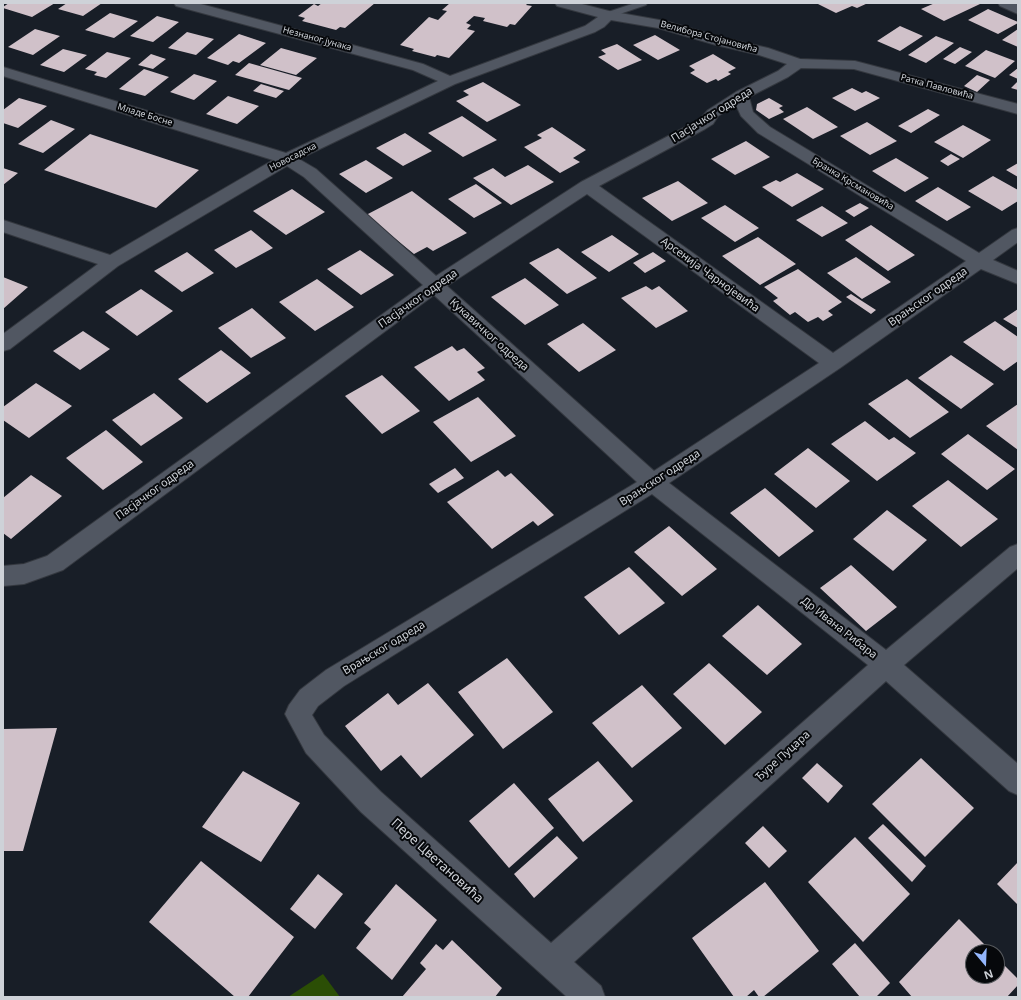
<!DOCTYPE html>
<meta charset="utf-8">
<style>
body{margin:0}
#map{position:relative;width:1021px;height:1000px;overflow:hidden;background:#181e27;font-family:"Noto Sans",sans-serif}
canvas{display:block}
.frame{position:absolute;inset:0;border:4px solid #ced2d8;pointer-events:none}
.north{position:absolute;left:965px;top:944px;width:40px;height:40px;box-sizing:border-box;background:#06080b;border:1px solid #56595d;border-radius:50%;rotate:161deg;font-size:11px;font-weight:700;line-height:16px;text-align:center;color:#ced2d8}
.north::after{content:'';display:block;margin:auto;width:14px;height:18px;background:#94b7fd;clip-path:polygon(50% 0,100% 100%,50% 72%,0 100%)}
</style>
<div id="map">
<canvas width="1021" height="1000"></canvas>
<div class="frame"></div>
<div class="north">N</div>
</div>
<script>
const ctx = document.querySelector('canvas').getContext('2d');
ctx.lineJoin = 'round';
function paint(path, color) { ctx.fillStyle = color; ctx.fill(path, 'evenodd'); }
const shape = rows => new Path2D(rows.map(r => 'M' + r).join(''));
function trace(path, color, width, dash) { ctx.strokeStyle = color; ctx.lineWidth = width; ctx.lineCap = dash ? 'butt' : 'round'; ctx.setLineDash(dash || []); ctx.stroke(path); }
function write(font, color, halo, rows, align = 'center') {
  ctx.font = font + ' "Noto Sans",sans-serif'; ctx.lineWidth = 4; ctx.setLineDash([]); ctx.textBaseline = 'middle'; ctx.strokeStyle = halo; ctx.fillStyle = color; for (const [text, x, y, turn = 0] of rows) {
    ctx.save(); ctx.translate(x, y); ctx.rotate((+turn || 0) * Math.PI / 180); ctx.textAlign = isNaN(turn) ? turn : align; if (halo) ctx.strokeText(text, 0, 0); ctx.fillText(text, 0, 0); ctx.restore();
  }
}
paint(shape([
 [323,974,340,997,288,997]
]), '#2b4e05');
paint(shape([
 [9,3,55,3,32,17,3,8,3,7],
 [67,3,102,3,83,16,58,9],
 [322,3,375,3,345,28,340,27,336,30,302,21,305,18,298,16,314,4,318,6],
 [450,3,528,3,526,5,532,6,515,25,510,24,507,27,483,21,485,18,474,16,466,23,471,25,467,29,475,31,449,58,437,55,435,57,412,51,414,49,400,45,429,17,438,20,447,11,442,10],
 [816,3,868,3,857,8,852,6,836,13],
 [935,3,977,3,980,4,944,21,921,9],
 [988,9,1018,22,1018,23,998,34,968,20],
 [110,13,138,21,114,38,85,30],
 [157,16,179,22,153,42,130,36],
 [900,26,923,36,900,51,877,41],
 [35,29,60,36,33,55,8,47],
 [1018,29,1018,47,1002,40],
 [187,32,214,39,196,55,168,48],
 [239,34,266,43,239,63,233,61,228,65,207,58],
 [655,35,680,50,658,60,633,45],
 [936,36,954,43,926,63,908,55],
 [617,44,642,60,618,70,598,57,606,54,601,50],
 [960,47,972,52,955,64,943,59],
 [281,48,317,58,296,75,260,65],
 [63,49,87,55,64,72,40,65],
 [986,50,1015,61,995,78,965,66],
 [107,52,131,58,106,78,94,75,97,72,85,69],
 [151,54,166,59,153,69,138,65],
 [713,54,736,68,728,72,731,74,718,81,716,79,707,83,690,73,695,70,689,66],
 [249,63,302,78,289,90,235,75],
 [1018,68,1018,79,1009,75],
 [144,69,169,77,145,96,119,89],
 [194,74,217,81,194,100,170,92],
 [977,75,990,80,977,92,964,86],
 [1018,81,1018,90,1011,88],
 [483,82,521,105,487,122,456,101,469,95,463,91],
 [261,84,284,91,276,98,253,91],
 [852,88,862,93,866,91,880,98,855,111,832,98],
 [228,96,259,106,237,124,206,114],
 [19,98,47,106,18,128,3,123,3,110],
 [769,98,783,106,779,108,784,112,769,119,756,110,757,104],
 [807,107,838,127,813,139,783,119],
 [928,109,940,115,911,133,898,126],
 [462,116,497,140,463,157,428,133],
 [51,120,75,129,43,153,18,144],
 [867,122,897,141,870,155,840,136],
 [963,125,991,140,963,158,934,142],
 [552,127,586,150,573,158,580,162,560,173,524,147,542,138,537,135],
 [405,133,432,151,403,166,376,148],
 [90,134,199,170,156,208,44,170],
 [746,141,770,157,735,175,711,159],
 [951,154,960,159,948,166,940,161],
 [896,158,929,178,905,192,872,171],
 [366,160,393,178,366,193,339,174],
 [1018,163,1018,177,1006,170],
 [528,165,554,182,511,205,473,178,493,168,505,177],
 [3,168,18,173,3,185],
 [797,173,824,189,792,207,762,187,776,180,780,182],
 [993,176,1018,190,1018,201,1002,211,968,191],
 [678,181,708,203,672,221,642,198],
 [476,184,502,203,474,218,448,199],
 [938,187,971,207,947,221,915,201],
 [292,189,325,212,286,235,253,211],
 [412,191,467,233,433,251,427,247,414,254,366,215],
 [860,203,869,208,854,217,845,211],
 [725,205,759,228,735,242,701,218],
 [822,206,848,223,822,237,796,220],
 [871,225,915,255,888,271,845,240],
 [251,230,273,248,236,268,214,250],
 [612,235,639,254,609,272,581,252],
 [758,237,796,264,760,285,722,256],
 [558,248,597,278,567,294,529,263],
 [360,250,394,275,361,295,327,269],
 [187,252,214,273,182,292,154,271],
 [653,252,666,261,645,273,633,263],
 [856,257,891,282,862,299,827,273],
 [798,269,842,302,828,311,833,315,823,321,818,317,808,322,795,312,790,315,773,301,778,298,764,287],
 [3,277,28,287,3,309],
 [525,278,559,305,525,325,491,297],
 [317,279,354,307,315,331,279,302],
 [646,286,652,290,659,286,688,311,656,328,621,298],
 [141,289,173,311,137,336,105,312],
 [851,294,876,310,871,314,846,297],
 [252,308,286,338,251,358,218,328],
 [1018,309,1018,328,1003,319],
 [995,321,1018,337,1018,361,1004,371,963,342],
 [583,323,616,350,579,372,547,344],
 [83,331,110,349,80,370,53,351],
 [452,346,457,351,464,348,485,368,477,372,485,380,449,401,414,367],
 [221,350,251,373,207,403,178,379],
 [951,355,994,384,961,409,918,378],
 [382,375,420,411,382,434,345,396],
 [907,379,949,412,910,438,868,404],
 [36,383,72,406,29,438,3,420,3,407],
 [154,393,183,418,141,446,112,420],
 [478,397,516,436,471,462,433,422],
 [1018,404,1018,450,986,426],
 [865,421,889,440,894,437,916,453,877,481,831,444],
 [106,430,143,462,103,490,66,458],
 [968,434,1015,469,987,490,941,454],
 [808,448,850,481,816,508,774,474],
 [455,468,464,478,438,493,429,484],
 [498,470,505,477,511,473,554,515,538,526,533,521,492,549,447,502],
 [31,475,62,496,11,539,3,533,3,498],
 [948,480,998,519,961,547,912,506],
 [765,488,814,531,779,557,730,513],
 [887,510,927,540,893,571,853,539],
 [669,526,717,569,682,596,634,552],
 [851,565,897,607,866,631,820,588],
 [629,567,665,603,619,635,584,597],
 [758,605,802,644,767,675,722,636],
 [507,658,553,712,503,749,458,692],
 [709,663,762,712,725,745,673,694],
 [428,683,474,735,421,778,401,755,381,771,345,726,388,693,398,705],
 [642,685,682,728,632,768,592,723],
 [57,728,23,851,3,851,3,729],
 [921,758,974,808,925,857,872,804],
 [598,761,633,801,583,842,548,799],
 [817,763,843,786,828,803,802,778],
 [243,771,300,803,261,862,202,827],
 [514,783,554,828,509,868,469,821],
 [883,824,926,866,912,882,868,838],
 [763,826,787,851,769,868,745,843],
 [557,836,578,858,534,898,514,874],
 [855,837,910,894,863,942,808,882],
 [201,861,294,937,248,997,235,997,149,922],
 [1018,862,1018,905,997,884],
 [318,874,343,894,315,929,290,909],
 [765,882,819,951,763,997,759,997,754,990,746,997,734,997,692,938],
 [396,884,437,920,392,980,356,948,371,929,364,923],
 [959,919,992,952,973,952,973,976,997,976,997,958,1018,979,1018,985,1007,997,912,997,899,982],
 [452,940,502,988,495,997,402,997,426,969,420,963,436,944,443,950],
 [855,943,890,983,876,997,860,997,832,964]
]), '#d0c1c9');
const service = shape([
 [635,3,647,3,646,5,611,17,605,17,604,15,605,13,635,3]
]);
const minor = shape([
 [174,3,197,3,423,64,450,76,585,26,598,17,557,6,555,3,578,3,609,11,665,21,724,38,768,48,800,59,855,61,1018,104,1018,114,854,69,801,68,788,77,749,97,753,112,770,127,979,253,1012,230,1018,228,1018,242,993,260,1018,271,1018,284,981,269,840,368,669,483,886,650,1010,547,1018,544,1018,568,904,665,1018,764,1018,795,1009,791,886,681,574,962,601,986,605,997,567,997,361,812,306,753,285,714,289,705,300,690,326,670,637,482,434,295,63,570,24,584,3,586,3,566,24,564,47,556,423,285,304,177,287,166,118,266,10,349,3,351,3,334,98,264,3,232,3,220,110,255,273,160,3,76,3,67,286,153,438,81,413,70,176,6,174,3],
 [611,20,658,28,716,45,759,55,787,64,778,71,736,92,708,110,701,118,693,123,581,182,436,276,316,169,299,159,455,84,595,32,604,27,611,20],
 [736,105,741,116,758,133,966,261,833,353,599,186,705,129,713,124,718,116,736,105],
 [587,194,819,363,654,471,447,286,587,194],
 [652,494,868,665,551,943,381,792,324,735,312,715,318,706,344,686,652,494],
 [998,3,1015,3,1018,4,1018,14,1000,6,998,3]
]);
trace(service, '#34383f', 2);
trace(minor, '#34383f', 2);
paint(service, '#515762');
paint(minor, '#515762');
write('9px', '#ced2d8', '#06080b', [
 ["Велибора Стојановића",709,37,15],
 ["Незнаног јунака",317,39,15],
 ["Ратка Павловића",937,87,15],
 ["Младе Босне",145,115,17],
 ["Новосадска",293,157,-27],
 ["Бранка Крсмановића",853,184,31]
]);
write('11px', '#ced2d8', '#06080b', [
 ["Пасјачког одреда",712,115,-32],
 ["Арсенија Чарнојевића",710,275,36],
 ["Врањског одреда",928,297,-35],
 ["Пасјачког одреда",418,299,-35],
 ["Кукавичког одреда",489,335,42],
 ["Врањског одреда",660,478,-33],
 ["Пасјачког одреда",155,490,-36],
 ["Др Ивана Рибара",839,628,38],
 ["Врањског одреда",384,648,-31],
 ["Ђуре Пуцара",783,756,-42]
]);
write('13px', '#ced2d8', '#06080b', [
 ["Пере Цветановића",437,861,42]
]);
</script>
